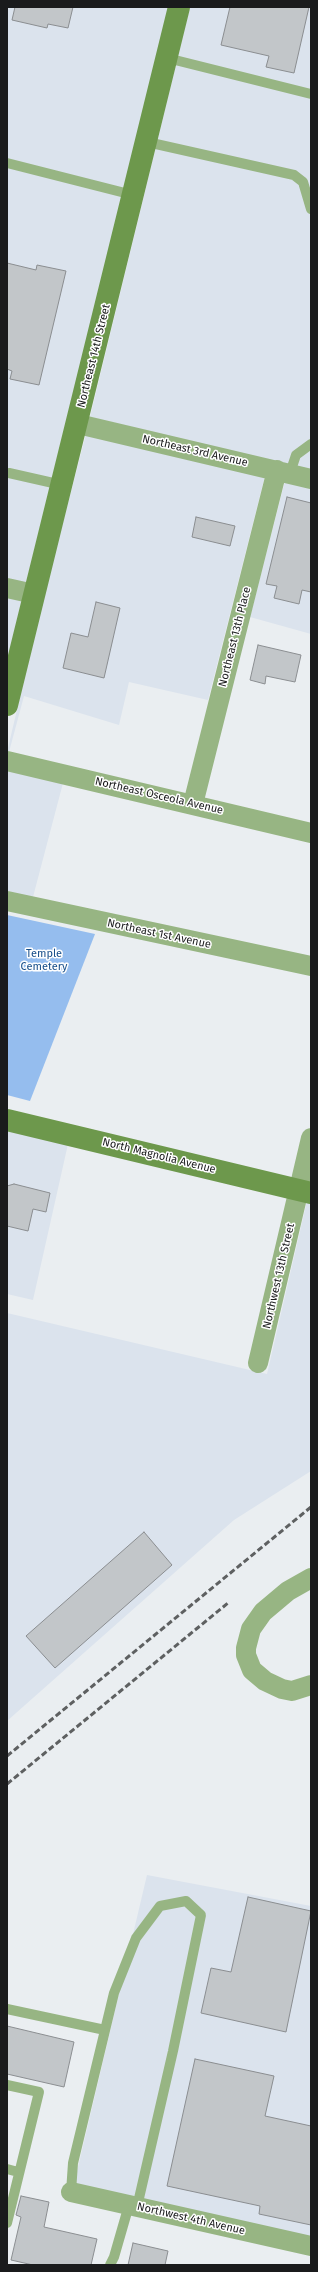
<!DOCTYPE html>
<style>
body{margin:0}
#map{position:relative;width:318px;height:2272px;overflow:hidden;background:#eaeef1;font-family:"Fira Sans",sans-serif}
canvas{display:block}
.frame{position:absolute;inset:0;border:8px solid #1a1b1c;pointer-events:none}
</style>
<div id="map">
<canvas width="318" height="2272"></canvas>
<div class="frame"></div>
</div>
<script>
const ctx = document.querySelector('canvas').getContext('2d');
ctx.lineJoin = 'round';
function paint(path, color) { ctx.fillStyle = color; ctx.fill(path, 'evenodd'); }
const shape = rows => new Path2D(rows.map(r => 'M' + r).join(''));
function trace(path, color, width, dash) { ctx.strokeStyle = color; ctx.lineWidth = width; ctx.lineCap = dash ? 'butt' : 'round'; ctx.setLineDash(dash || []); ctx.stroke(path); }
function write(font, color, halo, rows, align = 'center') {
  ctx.font = font + ' "Fira Sans",sans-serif'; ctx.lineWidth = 3; ctx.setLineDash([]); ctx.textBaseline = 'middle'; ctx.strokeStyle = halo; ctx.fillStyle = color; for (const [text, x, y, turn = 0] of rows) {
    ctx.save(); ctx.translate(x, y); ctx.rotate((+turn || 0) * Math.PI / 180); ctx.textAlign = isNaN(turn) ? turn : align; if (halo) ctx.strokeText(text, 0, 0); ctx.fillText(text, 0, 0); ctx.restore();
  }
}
paint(shape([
 [7,7,169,7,26,583,7,578],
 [190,7,311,7,311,470,90,417],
 [86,434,265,476,208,700,129,682,119,725,24,696,9,752,7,752,44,596],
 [285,481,311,488,311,634,250,617],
 [7,597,22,600,7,661],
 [7,770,63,783,33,897,7,892],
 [7,1129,68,1144,33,1300,7,1294],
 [307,1201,311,1202,311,1471,234,1520,7,1721,7,1313,267,1374],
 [147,1875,311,1906,311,2237,74,2184]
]), '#dbe3ed');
paint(shape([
 [7,915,95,934,30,1101,7,1095]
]), '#95bdee');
const building = shape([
 [15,7,73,7,68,28,48,24,47,28,12,20,15,7],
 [230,7,309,7,294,73,266,67,269,56,221,45,230,7],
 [7,263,36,270,37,265,66,271,39,385,10,379,12,371,7,369,7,263],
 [287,497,311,503,311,592,302,590,299,604,274,598,277,586,266,584,287,497],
 [196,517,235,526,230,546,192,537,196,517],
 [96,602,120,608,104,678,63,668,71,633,88,637,96,602],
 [258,645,301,655,295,682,266,676,265,684,250,680,258,645],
 [14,1184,50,1193,46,1212,33,1209,28,1231,7,1226,7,1186,14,1184],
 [144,1532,172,1565,55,1668,26,1636,144,1532],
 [248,1897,311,1911,286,2032,201,2013,211,1968,231,1972,248,1897],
 [7,2026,74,2042,64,2087,7,2074,7,2026],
 [195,2059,274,2076,265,2116,311,2126,311,2225,259,2214,260,2206,167,2186,195,2059],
 [21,2196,49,2202,44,2227,97,2239,91,2265,33,2265,11,2260,21,2217,16,2215,21,2196],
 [133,2243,168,2251,165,2265,128,2265,133,2243]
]);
paint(building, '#c2c6c9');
trace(building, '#8b8e91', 1);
trace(shape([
 [167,58,311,94],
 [147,142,294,175,303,182,311,209],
 [7,163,133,195],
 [9,473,62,485],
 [290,473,296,455,311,444],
 [7,2009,105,2030],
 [7,2085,39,2092,7,2223],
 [7,2169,18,2172],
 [71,2192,73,2163,114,1993,136,1938,160,1906,186,1901,201,1915,173,2051,137,2207],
 [110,2265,114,2257,129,2205]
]), '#97b583', 10);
trace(shape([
 [78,424,311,479],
 [7,588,34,594],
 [7,761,311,833],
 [193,804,277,470],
 [7,901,311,966],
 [258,1363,311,1138],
 [311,1578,288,1591,263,1612,251,1629,246,1648,246,1655,252,1670,265,1681,282,1689,292,1691,311,1685],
 [71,2192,311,2246]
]), '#97b583', 20);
trace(shape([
 [7,705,179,7],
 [7,1120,311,1193]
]), '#6d984c', 22);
trace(shape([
 [7,1756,311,1507],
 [7,1784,228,1603]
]), '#5e6061', 3, [6, 3]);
write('11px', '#1a1b1c', '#fff', [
 ["Northeast 14th Street",94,356,-76],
 ["Northeast 3rd Avenue",195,451,13],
 ["Northeast 13th Place",235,637,-76],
 ["Northeast Osceola Avenue",159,796,13],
 ["Northeast 1st Avenue",159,934,12],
 ["North Magnolia Avenue",159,1156,14],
 ["Northwest 13th Street",279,1276,-77],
 ["Northwest 4th Avenue",191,2219,13]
]);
write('11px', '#174e89', '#fff', [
 ["Temple",44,954],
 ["Cemetery",44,967]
]);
</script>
